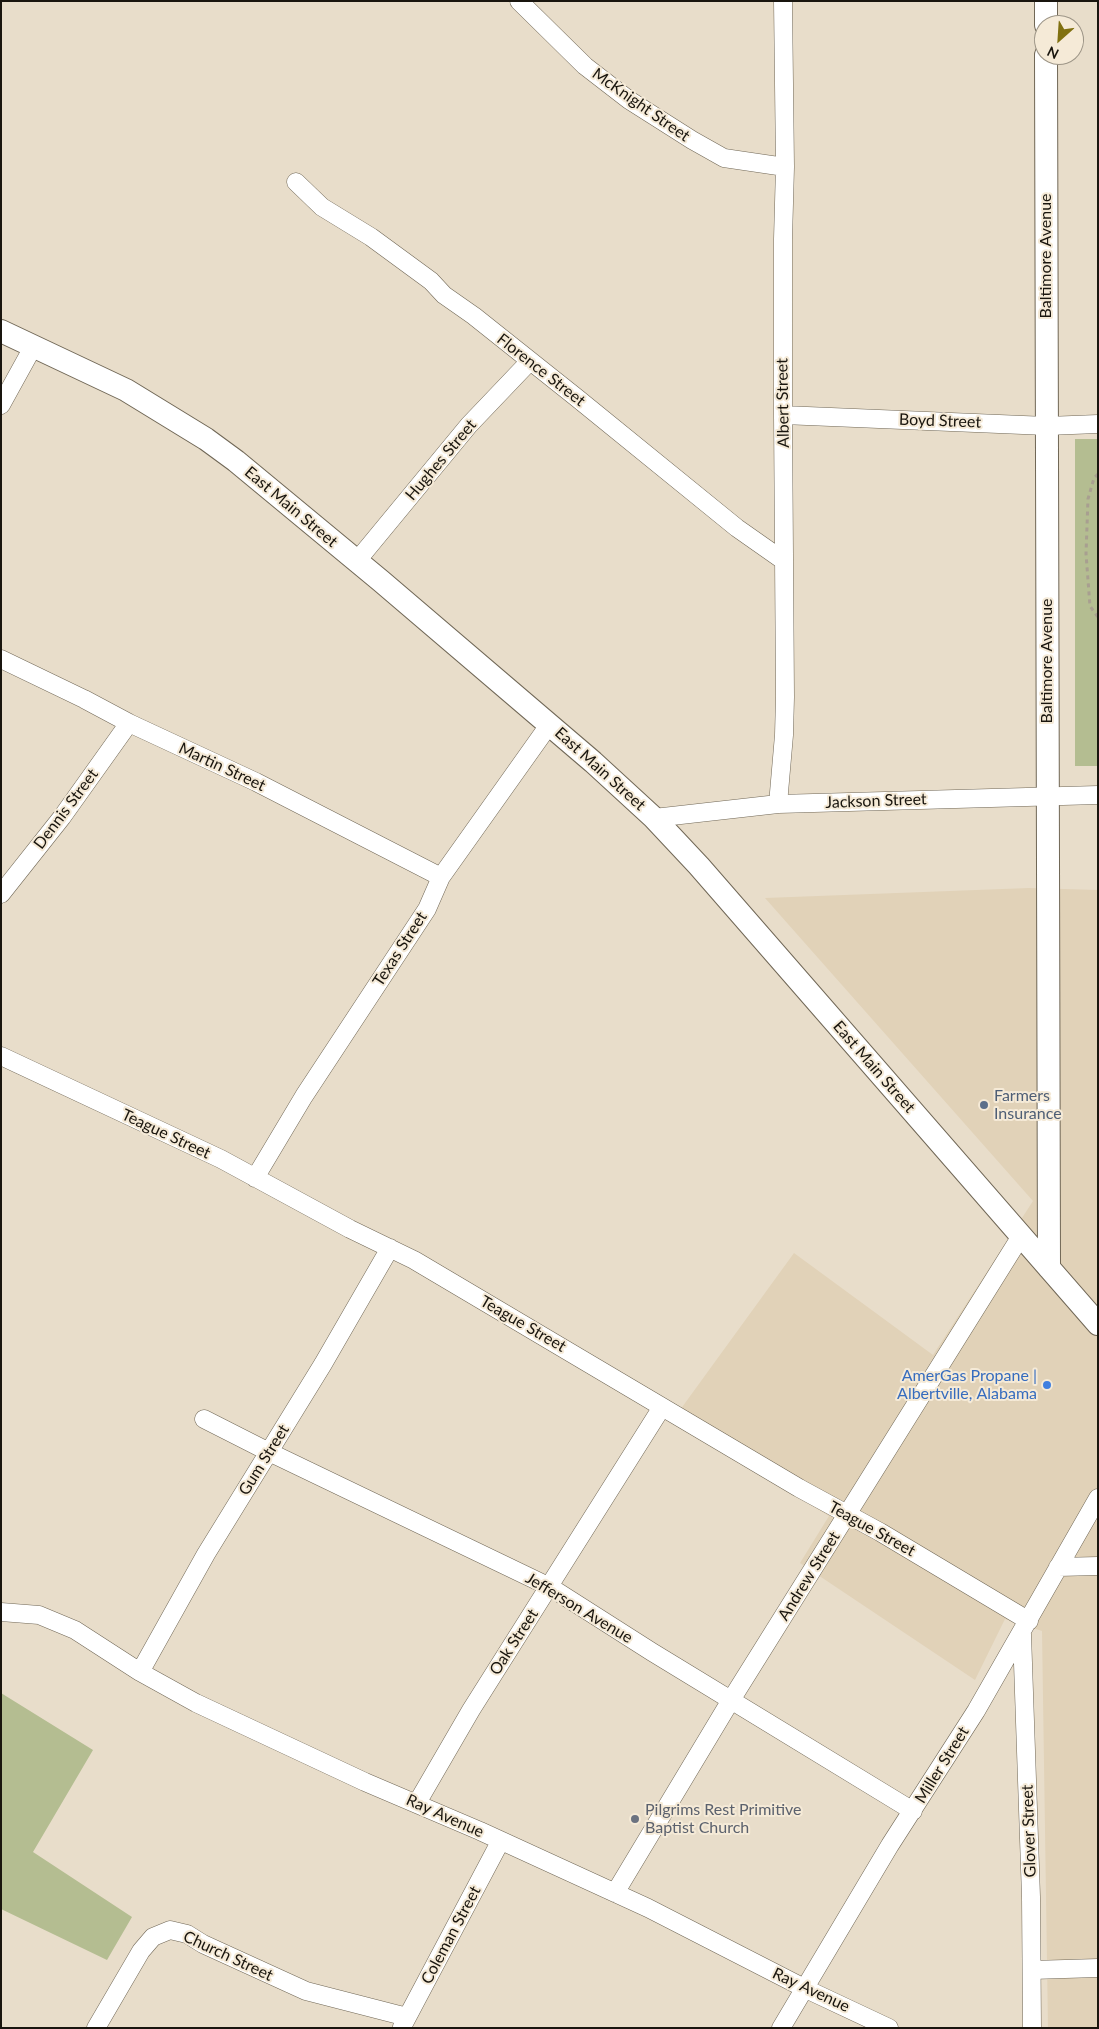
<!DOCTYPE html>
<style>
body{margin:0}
#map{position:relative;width:1099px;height:2029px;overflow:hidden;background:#e8ddca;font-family:Lato,sans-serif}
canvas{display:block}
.frame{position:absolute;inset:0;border:2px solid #19150e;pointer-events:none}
.north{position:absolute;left:1034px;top:15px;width:50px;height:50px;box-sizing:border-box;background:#f5ead7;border:1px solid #9d9587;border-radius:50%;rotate:206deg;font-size:14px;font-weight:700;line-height:20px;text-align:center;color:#19150e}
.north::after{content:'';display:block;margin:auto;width:18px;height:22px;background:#807010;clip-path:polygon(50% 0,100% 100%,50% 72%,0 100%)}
</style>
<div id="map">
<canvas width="1099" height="2029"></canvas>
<div class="frame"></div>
<div class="north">N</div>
</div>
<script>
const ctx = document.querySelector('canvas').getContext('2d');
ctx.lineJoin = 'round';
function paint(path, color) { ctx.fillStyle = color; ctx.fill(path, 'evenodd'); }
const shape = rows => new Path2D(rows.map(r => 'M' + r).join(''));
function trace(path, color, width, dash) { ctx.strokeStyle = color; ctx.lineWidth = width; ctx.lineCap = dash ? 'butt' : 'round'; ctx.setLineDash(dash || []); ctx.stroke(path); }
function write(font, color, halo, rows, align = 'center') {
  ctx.font = font + ' Lato,sans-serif'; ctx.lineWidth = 4; ctx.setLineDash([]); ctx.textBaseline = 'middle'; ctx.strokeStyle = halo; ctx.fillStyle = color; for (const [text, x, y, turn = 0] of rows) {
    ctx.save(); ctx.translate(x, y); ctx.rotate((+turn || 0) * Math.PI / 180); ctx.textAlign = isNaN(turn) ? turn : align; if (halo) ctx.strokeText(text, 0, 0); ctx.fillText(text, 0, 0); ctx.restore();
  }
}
paint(shape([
 [1029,888,1098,890,1098,2028,1048,2028,1042,1631,1005,1619,975,1680,800,1563,829,1516,672,1421,794,1253,933,1355,1033,1201,765,898]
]), '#e1d2b8');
paint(shape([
 [1075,439,1098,439,1098,766,1075,766],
 [1,1693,93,1750,33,1852,132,1917,107,1960,1,1909]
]), '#b4bd91');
const minor = shape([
 [519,1,585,66,629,100,692,140,724,158,785,167],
 [296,182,322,207,371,237,431,281,444,295,474,316,577,398,737,528,784,561],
 [1,405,33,347],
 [783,415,1047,426,1098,424],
 [356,562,469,425,530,361],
 [1,659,84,699,129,723,256,782,441,877],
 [778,804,784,735,785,697,783,415,783,239,785,167,783,1],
 [654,818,778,804,1098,795],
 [1,894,62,817,129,723],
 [1,1056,221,1159,350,1229,414,1260,799,1488,880,1532,1029,1621],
 [255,1178,304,1096,427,909,441,877,549,725],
 [204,1419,269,1452,550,1587,652,1652,913,1811],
 [1058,1567,1098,1566],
 [1,1612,39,1615,75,1630,140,1672,196,1703,365,1782,480,1831,648,1908,806,1989,889,2028],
 [1022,1634,1031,1897,1032,2028],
 [140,1672,206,1554,323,1364,390,1248],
 [417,1803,471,1710,662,1407],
 [615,1893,731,1700,1021,1236],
 [1032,1970,1098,1968],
 [402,2027,500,1842],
 [96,2028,141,1951,153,1937,170,1930,187,1934,203,1944,306,1991,407,2017],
 [781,2028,890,1845,976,1711,1098,1498]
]);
const major = shape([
 [1046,1,1046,25],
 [1046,55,1049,1268],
 [1,331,126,390,206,439,236,461,381,581,593,762,654,818,699,866,1098,1324]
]);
trace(minor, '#706756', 19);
trace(major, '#706756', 24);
trace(shape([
 [1098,474,1094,478,1088,499,1086,554,1090,606,1098,617]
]), '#a89f90', 3, [4, 4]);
trace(minor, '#fff', 18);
trace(major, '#fff', 22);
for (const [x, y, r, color] of [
 [984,1105,5,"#5c6f8a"],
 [1047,1385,5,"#3f7fe0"],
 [635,1819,5,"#6b7280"]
]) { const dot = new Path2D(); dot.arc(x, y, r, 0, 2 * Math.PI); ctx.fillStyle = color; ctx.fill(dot); trace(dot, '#f5ead7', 2); }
write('16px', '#19150e', '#f5ead7', [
 ["McKnight Street",641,105,35],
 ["Baltimore Avenue",1046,256,-90],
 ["Florence Street",541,370,38],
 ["Albert Street",783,403,-91],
 ["Boyd Street",940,421,2],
 ["Hughes Street",441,460,-50],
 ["East Main Street",291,507,40],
 ["Baltimore Avenue",1047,661,-90],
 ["Martin Street",222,767,25],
 ["East Main Street",600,769,42],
 ["Jackson Street",876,801,-2],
 ["Dennis Street",66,809,-53],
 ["Texas Street",400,949,-57],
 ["East Main Street",874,1067,49],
 ["Teague Street",166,1134,25],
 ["Teague Street",523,1324,30],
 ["Gum Street",264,1460,-58],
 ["Teague Street",872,1529,29],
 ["Andrew Street",809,1576,-58],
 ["Jefferson Avenue",579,1608,31],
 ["Oak Street",514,1642,-57],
 ["Miller Street",942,1765,-58],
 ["Ray Avenue",445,1816,24],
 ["Glover Street",1029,1831,-92],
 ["Coleman Street",451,1935,-62],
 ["Church Street",228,1956,25],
 ["Ray Avenue",811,1990,25]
]);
write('16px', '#4e5e75', '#f5ead7', [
 ["Farmers",994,1096],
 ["Insurance",994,1114]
], 'left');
write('16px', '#366cbe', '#f5ead7', [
 ["AmerGas Propane |",1037,1376],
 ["Albertville, Alabama",1037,1394]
], 'right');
write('16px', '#5b616d', '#f5ead7', [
 ["Pilgrims Rest Primitive",645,1810],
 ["Baptist Church",645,1828]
], 'left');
</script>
